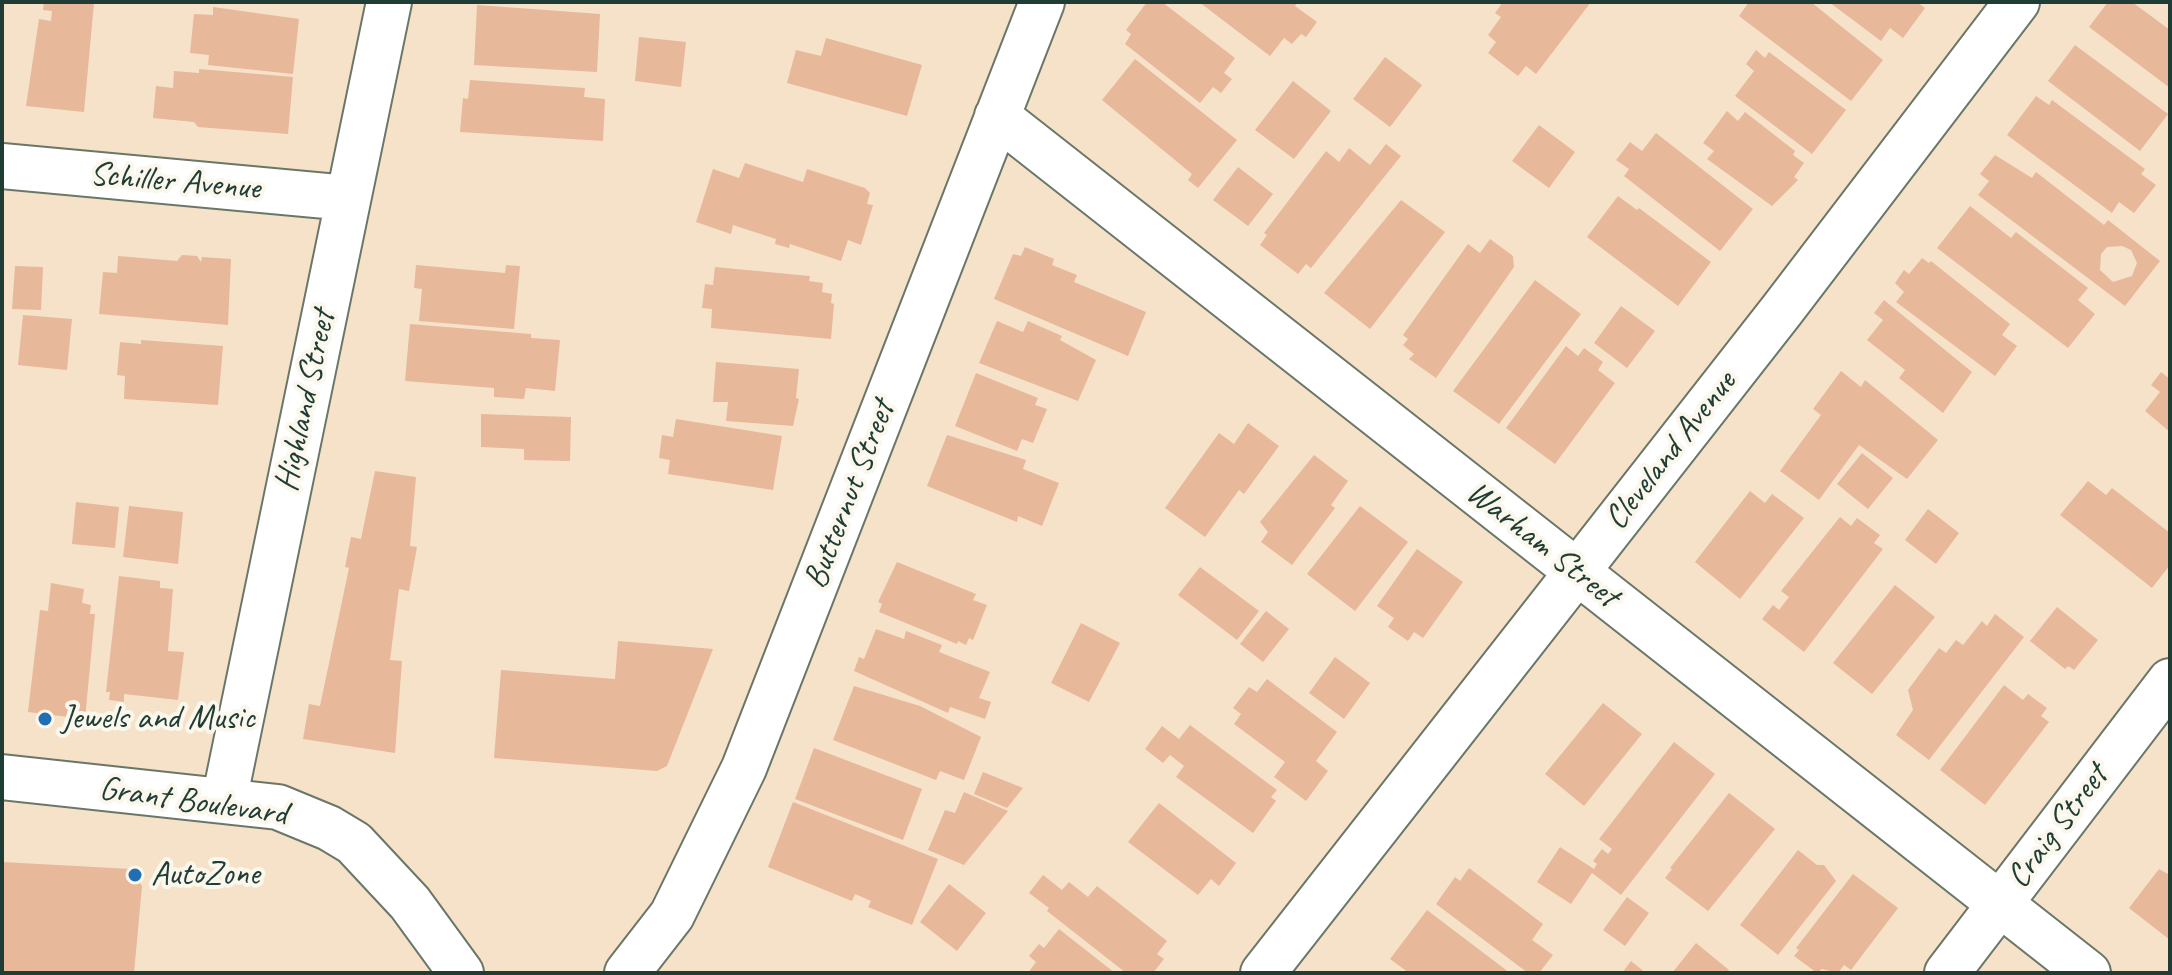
<!DOCTYPE html>
<style>
body{margin:0}
#map{position:relative;width:2172px;height:975px;overflow:hidden;background:#f6e2c9;font-family:Caveat,sans-serif}
canvas{display:block}
.frame{position:absolute;inset:0;border:4px solid #1f3d34;pointer-events:none}
</style>
<div id="map">
<canvas width="2172" height="975"></canvas>
<div class="frame"></div>
</div>
<script>
const ctx = document.querySelector('canvas').getContext('2d');
ctx.lineJoin = 'round';
function paint(path, color) { ctx.fillStyle = color; ctx.fill(path, 'evenodd'); }
const shape = rows => new Path2D(rows.map(r => 'M' + r).join(''));
function trace(path, color, width, dash) { ctx.strokeStyle = color; ctx.lineWidth = width; ctx.lineCap = dash ? 'butt' : 'round'; ctx.setLineDash(dash || []); ctx.stroke(path); }
function write(font, color, halo, rows, align = 'center') {
  ctx.font = font + ' Caveat,sans-serif'; ctx.lineWidth = 8; ctx.setLineDash([]); ctx.textBaseline = 'middle'; ctx.strokeStyle = halo; ctx.fillStyle = color; for (const [text, x, y, turn = 0] of rows) {
    ctx.save(); ctx.translate(x, y); ctx.rotate((+turn || 0) * Math.PI / 180); ctx.textAlign = isNaN(turn) ? turn : align; if (halo) ctx.strokeText(text, 0, 0); ctx.fillText(text, 0, 0); ctx.restore();
  }
}
paint(shape([
 [44,2,94,3,84,112,26,106,39,19,51,21,52,11,43,10],
 [1147,2,1162,2,1235,58,1224,73,1232,79,1221,93,1213,87,1200,103,1125,44,1131,34,1126,30],
 [1199,2,1298,2,1295,6,1317,22,1306,37,1301,34,1292,44,1284,38,1270,56],
 [1503,2,1591,2,1536,74,1526,66,1518,76,1488,53,1496,42,1488,35,1501,17,1495,13],
 [1749,2,1811,2,1883,60,1851,101,1739,16],
 [1829,2,1917,2,1925,8,1903,38,1890,28,1881,41],
 [2108,2,2132,2,2170,30,2170,88,2089,27],
 [477,5,600,14,597,72,474,65],
 [213,7,299,19,293,74,208,65,209,55,190,53,194,14,213,15],
 [639,37,686,42,681,87,635,81],
 [826,38,922,65,907,116,787,83,796,50,821,56],
 [2075,45,2168,114,2140,151,2048,81],
 [1756,50,1765,58,1769,52,1846,110,1812,154,1735,96,1754,71,1746,64],
 [1385,57,1422,85,1390,127,1353,99],
 [1135,59,1237,140,1198,188,1188,180,1192,174,1102,100],
 [199,69,293,77,288,134,198,127,194,122,153,118,156,86,173,88,174,71,199,73],
 [470,80,585,88,584,97,605,99,603,141,460,132,463,98,468,99],
 [1293,81,1331,111,1294,159,1255,130],
 [2036,96,2049,105,2052,100,2145,169,2141,174,2156,185,2134,213,2119,202,2112,213,2007,135],
 [1727,111,1738,121,1745,112,1795,151,1793,155,1804,163,1794,177,1798,180,1772,206,1707,159,1714,151,1703,143],
 [1539,125,1575,152,1549,188,1512,161],
 [1656,133,1753,209,1720,251,1624,176,1629,169,1616,160,1630,142,1642,151],
 [1386,144,1401,156,1311,268,1306,264,1298,274,1260,245,1267,235,1264,233,1326,151,1339,162,1349,148,1370,165],
 [1995,155,2032,178,2036,172,2104,225,2108,220,2160,261,2125,306,1978,195,1989,181,1980,174],
 [2122,246,2131,250,2137,263,2132,276,2113,282,2100,270,2101,254,2107,247],
 [745,163,803,182,807,169,865,188,870,193,867,204,873,205,861,245,848,240,841,261,790,244,789,248,775,244,776,239,733,225,731,234,696,222,713,169,739,178],
 [1238,167,1273,194,1248,226,1213,200],
 [1618,196,1637,210,1639,208,1711,262,1678,306,1587,237],
 [1401,200,1445,232,1370,329,1324,293],
 [1970,206,2011,238,2016,232,2088,288,2078,300,2095,314,2068,348,1937,248],
 [1490,239,1513,256,1514,267,1436,378,1409,359,1414,354,1403,345,1408,339,1403,335,1468,244,1480,253],
 [1025,247,1054,259,1052,265,1077,275,1074,282,1146,312,1128,356,994,299,1013,254,1021,256],
 [182,255,197,256,201,262,202,257,231,259,228,325,99,314,103,272,117,273,118,256,177,261],
 [1922,258,1929,263,1931,261,2010,324,2002,335,2017,346,1995,376,1896,302,1904,292,1895,283,1904,270,1909,274],
 [416,265,505,273,506,265,520,266,514,329,419,321,422,289,414,288],
 [15,266,43,267,41,310,12,309],
 [715,267,810,276,809,281,823,283,822,292,832,294,831,303,834,304,831,339,711,328,712,309,702,308,705,284,713,285],
 [1535,280,1581,314,1499,424,1453,391],
 [1884,300,1972,372,1943,413,1899,378,1905,370,1867,340,1883,320,1874,313],
 [1621,306,1655,331,1627,368,1594,343],
 [23,315,72,319,67,370,18,365],
 [997,321,1023,332,1028,321,1062,336,1060,340,1096,360,1078,401,979,363],
 [410,324,531,334,531,338,560,340,555,391,526,388,524,399,494,397,494,388,405,381],
 [141,340,223,346,218,405,124,399,125,376,117,375,120,342,141,344],
 [1566,346,1578,356,1584,348,1603,362,1598,370,1615,383,1555,464,1506,428],
 [716,362,799,369,796,398,799,399,793,426,726,421,728,402,713,402],
 [1841,371,1861,387,1865,380,1938,440,1907,479,1859,445,1819,500,1780,471,1821,415,1813,409],
 [2161,372,2170,379,2170,432,2145,411,2160,392,2151,385],
 [976,373,1038,398,1035,405,1047,409,1033,443,1022,439,1017,451,955,426],
 [481,414,571,417,570,461,524,460,524,449,481,447],
 [676,419,782,436,773,490,668,474,670,460,659,458,662,435,673,437],
 [1248,423,1279,446,1244,494,1239,490,1205,537,1165,508,1219,433,1234,444],
 [947,435,1026,460,1023,469,1059,483,1042,526,1018,516,1017,522,927,486],
 [1862,453,1893,478,1868,509,1837,484],
 [1314,455,1348,481,1331,505,1335,508,1292,565,1261,542,1268,532,1260,522],
 [375,471,416,477,410,546,417,547,409,591,399,589,390,660,402,661,395,753,303,739,309,704,320,706,349,568,345,567,351,537,361,539],
 [2088,481,2106,495,2112,488,2170,533,2170,565,2152,588,2060,515],
 [1750,491,1765,503,1772,494,1804,518,1740,599,1695,562],
 [76,502,119,507,115,548,72,544],
 [129,506,183,512,178,564,123,557],
 [1360,506,1408,542,1355,611,1307,574],
 [1928,509,1959,533,1936,564,1905,540],
 [1840,517,1851,526,1857,518,1880,535,1874,543,1883,549,1804,652,1762,619,1773,605,1779,610,1789,597,1781,591],
 [1417,549,1463,582,1423,638,1414,632,1408,641,1388,627,1394,618,1377,606],
 [897,562,976,594,973,600,987,605,973,640,969,638,966,645,958,641,957,644,879,612,882,604,878,602],
 [1200,567,1259,611,1237,640,1178,595],
 [119,576,160,581,160,588,173,589,168,651,184,652,178,700,124,694,124,702,109,700,110,692,106,692],
 [51,583,84,589,82,603,91,605,90,614,95,614,85,719,28,712,40,610,48,611],
 [1895,585,1935,617,1872,694,1833,663],
 [2057,607,2098,640,2074,670,2068,666,2065,669,2030,641],
 [1266,611,1289,629,1263,662,1240,644],
 [1995,614,2024,637,1929,760,1896,735,1913,710,1908,690,1939,648,1946,653,1956,640,1963,645,1982,621,1987,626],
 [1081,623,1120,643,1089,702,1051,683],
 [876,629,904,639,906,631,942,645,939,652,990,672,979,698,991,702,985,719,950,707,948,713,854,671,859,657,864,659],
 [618,641,713,649,667,766,657,771,494,758,501,670,615,679],
 [1335,657,1370,683,1344,719,1309,693],
 [1267,679,1337,732,1316,761,1328,771,1306,801,1274,777,1285,762,1234,724,1241,714,1233,708,1249,687,1257,692],
 [2004,685,2023,700,2028,694,2047,708,2041,716,2049,722,1985,805,1940,770],
 [854,686,920,706,981,737,964,780,940,771,936,780,833,740],
 [1603,703,1642,734,1584,806,1545,774],
 [1190,725,1277,790,1271,797,1276,801,1253,833,1176,777,1184,766,1170,755,1163,763,1145,749,1162,726,1179,739],
 [1674,742,1715,774,1621,895,1592,873,1571,904,1537,882,1560,847,1594,869,1597,864,1593,861,1602,849,1608,854,1612,849,1599,839],
 [814,748,922,789,903,840,795,799],
 [983,772,1023,788,1007,808,974,794],
 [964,792,1008,811,964,865,928,850,945,810,955,813],
 [1729,793,1775,829,1708,911,1665,878,1672,869,1670,868],
 [793,802,938,859,912,925,868,907,871,901,855,894,852,901,768,867],
 [1159,803,1236,863,1219,886,1211,879,1198,895,1128,842],
 [1798,850,1817,865,1824,865,1836,881,1778,955,1740,925],
 [2,862,131,869,142,886,134,973,2,973],
 [1469,868,1543,924,1532,940,1553,955,1539,973,1528,973,1436,904,1455,877,1460,881],
 [2159,869,2168,874,2170,871,2170,940,2129,908],
 [1853,874,1898,908,1851,970,1844,965,1838,973,1822,969,1817,973,1794,956,1799,950,1796,948],
 [1043,875,1062,890,1069,882,1088,897,1097,886,1167,941,1157,954,1164,959,1153,973,1126,973,1047,911,1049,908,1029,893],
 [949,884,986,913,957,951,920,922],
 [1627,897,1649,913,1625,946,1603,930],
 [1427,910,1510,973,1409,973,1390,959],
 [1059,929,1115,973,1028,973,1036,962,1029,956,1039,944,1044,948],
 [1696,943,1729,970,1727,973,1672,973],
 [1631,961,1646,973,1622,973]
]), '#e8b89a');
const minor = shape([
 [997,116,2088,973],
 [2,166,348,198],
 [2,777,278,807,329,828,354,843,410,903,461,973],
 [224,801,389,2],
 [627,973,672,915,744,768,1042,2],
 [1263,973,1782,310,2017,2],
 [1947,973,2170,681]
]);
trace(minor, '#6a7768', 48);
trace(minor, '#fff', 44);
for (const [x, y, r, color] of [
 [45,719,8,"#1f6fb2"],
 [135,875,8,"#1f6fb2"]
]) { const dot = new Path2D(); dot.arc(x, y, r, 0, 2 * Math.PI); ctx.fillStyle = color; ctx.fill(dot); trace(dot, '#fbf7ec', 3); }
write('34px', '#1f3d34', '#fbf7ec', [
 ["Schiller Avenue",175,182,5],
 ["Highland Street",306,401,-78],
 ["Cleveland Avenue",1671,451,-52],
 ["Butternut Street",850,495,-69],
 ["Warham Street",1542,545,38],
 ["Grant Boulevard",193,802,8],
 ["Craig Street",2058,827,-53]
]);
write('34px', '#1f3d34', '#fbf7ec', [
 ["Jewels and Music",61,719],
 ["AutoZone",151,875]
], 'left');
</script>
